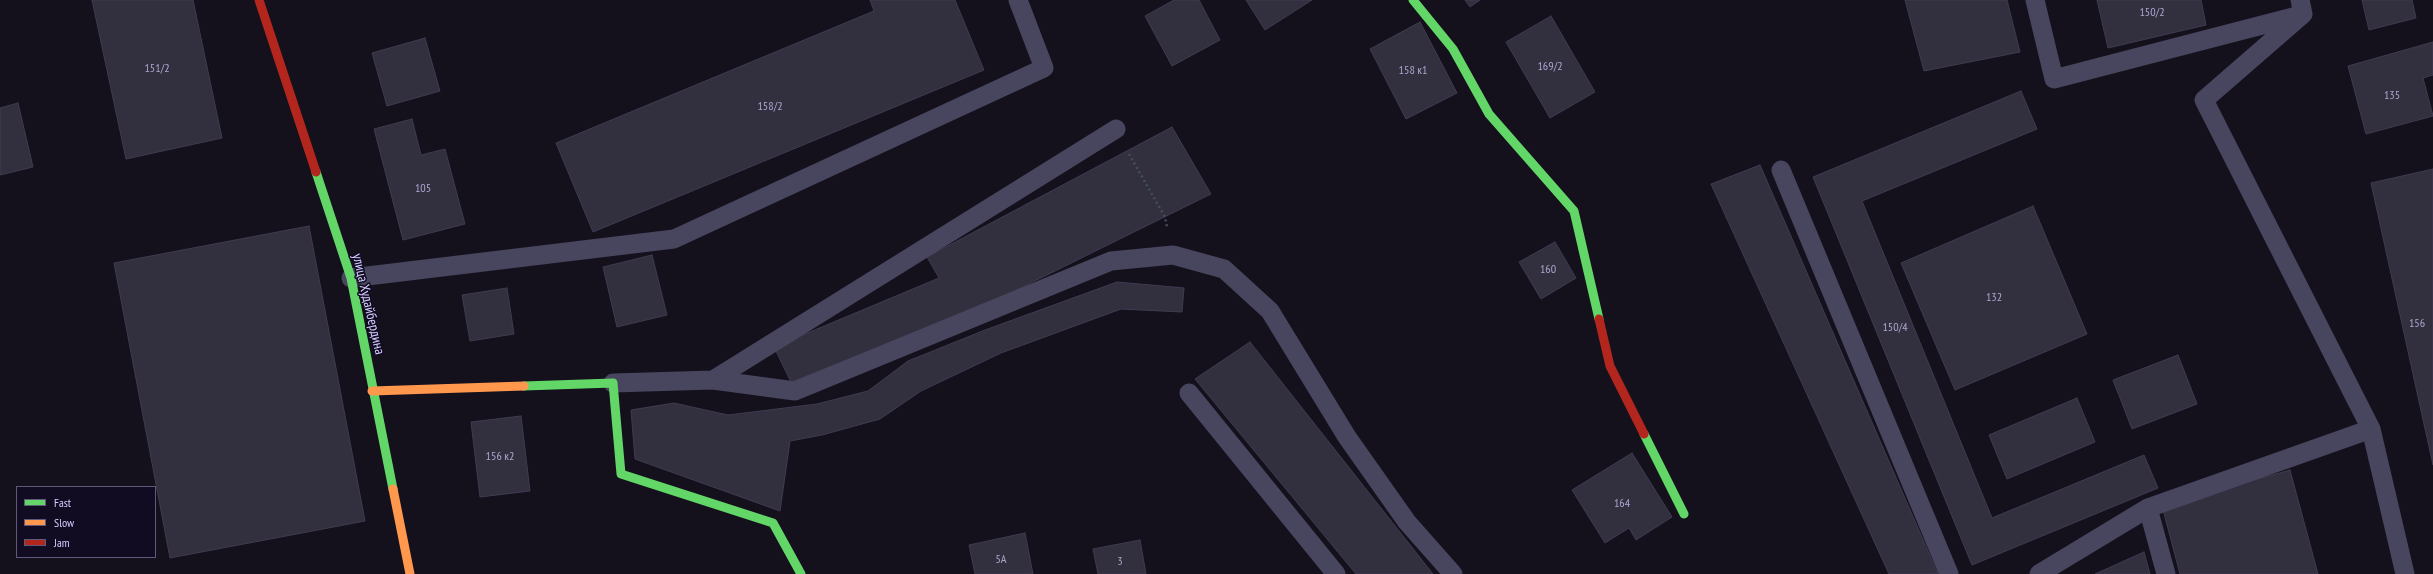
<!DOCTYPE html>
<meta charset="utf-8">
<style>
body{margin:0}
#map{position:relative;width:2433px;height:574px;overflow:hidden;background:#14111d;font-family:"PT Sans Narrow",sans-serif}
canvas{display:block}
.legend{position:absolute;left:16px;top:486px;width:140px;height:72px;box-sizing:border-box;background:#110c22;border:1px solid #60597a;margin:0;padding:5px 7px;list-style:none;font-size:12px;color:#d6cdff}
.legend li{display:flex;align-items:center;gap:8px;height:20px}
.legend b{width:20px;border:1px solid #60597a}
</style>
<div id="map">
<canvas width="2433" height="574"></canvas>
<ul class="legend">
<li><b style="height:5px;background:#63d668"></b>Fast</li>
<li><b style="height:5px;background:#ff974d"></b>Slow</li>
<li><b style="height:5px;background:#b3261e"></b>Jam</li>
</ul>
</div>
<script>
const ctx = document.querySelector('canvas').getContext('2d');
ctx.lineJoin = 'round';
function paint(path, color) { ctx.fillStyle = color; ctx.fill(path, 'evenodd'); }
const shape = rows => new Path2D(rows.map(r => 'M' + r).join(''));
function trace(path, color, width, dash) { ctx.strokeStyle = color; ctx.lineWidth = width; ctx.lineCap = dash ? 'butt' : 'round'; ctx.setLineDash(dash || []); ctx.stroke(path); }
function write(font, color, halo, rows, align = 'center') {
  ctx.font = font + ' "PT Sans Narrow",sans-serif'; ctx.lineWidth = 3; ctx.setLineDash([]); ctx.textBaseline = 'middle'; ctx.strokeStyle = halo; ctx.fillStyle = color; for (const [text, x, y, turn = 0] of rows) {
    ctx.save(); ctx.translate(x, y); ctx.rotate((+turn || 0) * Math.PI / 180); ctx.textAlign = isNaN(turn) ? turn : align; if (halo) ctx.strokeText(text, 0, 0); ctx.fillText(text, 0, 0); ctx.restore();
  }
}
const building = shape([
 [92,0,193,0,222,138,126,159,92,0],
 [870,0,955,0,984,70,593,232,556,143,874,11,870,0],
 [1174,0,1199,0,1220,40,1172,66,1145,16,1174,0],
 [1246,0,1312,0,1265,30,1246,0],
 [1465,0,1480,0,1470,7,1465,0],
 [1905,0,2007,0,2020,52,1924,71,1905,0],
 [2097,0,2201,0,2206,25,2108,48,2097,0],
 [2362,0,2412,0,2416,18,2369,30,2362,0],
 [1551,16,1595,92,1550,118,1506,42,1551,16],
 [1420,22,1457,93,1406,119,1370,49,1420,22],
 [425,38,440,91,387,106,372,53,425,38],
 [2433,42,2433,75,2423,78,2433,116,2366,134,2348,66,2433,42],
 [2021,91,2037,129,1862,201,1992,518,2144,455,2158,488,1972,565,1813,177,2021,91],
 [18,103,33,167,0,175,0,108,18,103],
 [412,119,421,155,445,149,465,224,403,240,374,129,412,119],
 [1172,127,1211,194,980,308,791,382,774,347,939,278,927,257,1172,127],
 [1760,165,1938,574,1889,574,1711,184,1760,165],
 [2433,169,2433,465,2371,183,2433,169],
 [2033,206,2087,334,1955,390,1901,263,2033,206],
 [309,226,365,521,170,558,114,263,309,226],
 [1555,242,1576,278,1541,299,1519,262,1555,242],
 [652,255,667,315,617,327,603,267,652,255],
 [1117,282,1184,288,1182,312,1121,309,1001,353,921,391,880,419,822,435,790,441,780,511,635,459,631,410,674,403,728,415,817,404,868,391,908,361,985,330,1117,282],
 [507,288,514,334,470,341,462,295,507,288],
 [1250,342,1433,574,1356,574,1195,379,1250,342],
 [2178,355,2197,404,2132,429,2113,380,2178,355],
 [2077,398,2095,442,2007,479,1989,435,2077,398],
 [521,416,530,491,480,497,471,422,521,416],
 [1632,453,1672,517,1636,540,1629,528,1605,543,1572,490,1632,453],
 [2290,470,2318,574,2180,574,2162,506,2290,470],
 [1025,533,1033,574,975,574,969,545,1025,533],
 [1140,540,1146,574,1098,574,1093,549,1140,540],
 [2144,552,2150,574,2095,574,2144,552]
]);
paint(building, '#322f3f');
trace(building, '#413b51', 1);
trace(shape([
 [1129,154,1165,217,1167,227]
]), '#434f5e', 2.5, [2, 3]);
trace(shape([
 [2035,0,2054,79,2297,16],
 [2300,0,2303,14,2204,100,2371,429,2405,574],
 [1781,170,1949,574],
 [351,278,674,239,1044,68,1018,0],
 [713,380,1116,129],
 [613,383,713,380,795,391,1111,261,1173,255,1224,269,1270,311,1347,437,1407,522,1453,574],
 [1189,393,1336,574],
 [2148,508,2371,429],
 [2039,574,2148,508,2166,574]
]), '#48455e', 19);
trace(shape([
 [1413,0,1453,49,1489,114,1574,211,1599,319],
 [316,172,351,278,393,489],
 [524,386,613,383,621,474,773,523,801,574],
 [1644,434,1684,514]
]), '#63d668', 9);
trace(shape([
 [372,391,524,386],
 [393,489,410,574]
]), '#ff974d', 9);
trace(shape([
 [259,0,316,172],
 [1599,319,1610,366,1644,434]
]), '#b3261e', 9);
write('12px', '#ada6cf', null, [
 ["150/2",2152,13],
 ["169/2",1550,67],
 ["151/2",157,69],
 ["158 к1",1413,71],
 ["135",2392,96],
 ["158/2",770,107],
 ["105",423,189],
 ["160",1548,270],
 ["132",1994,298],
 ["156",2417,324],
 ["150/4",1895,328],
 ["156 к2",500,457],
 ["164",1622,504],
 ["5А",1001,560],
 ["3",1120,562]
]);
write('14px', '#d6cdff', '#110c22', [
 ["улица Худайбердина",368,304,77]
]);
</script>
